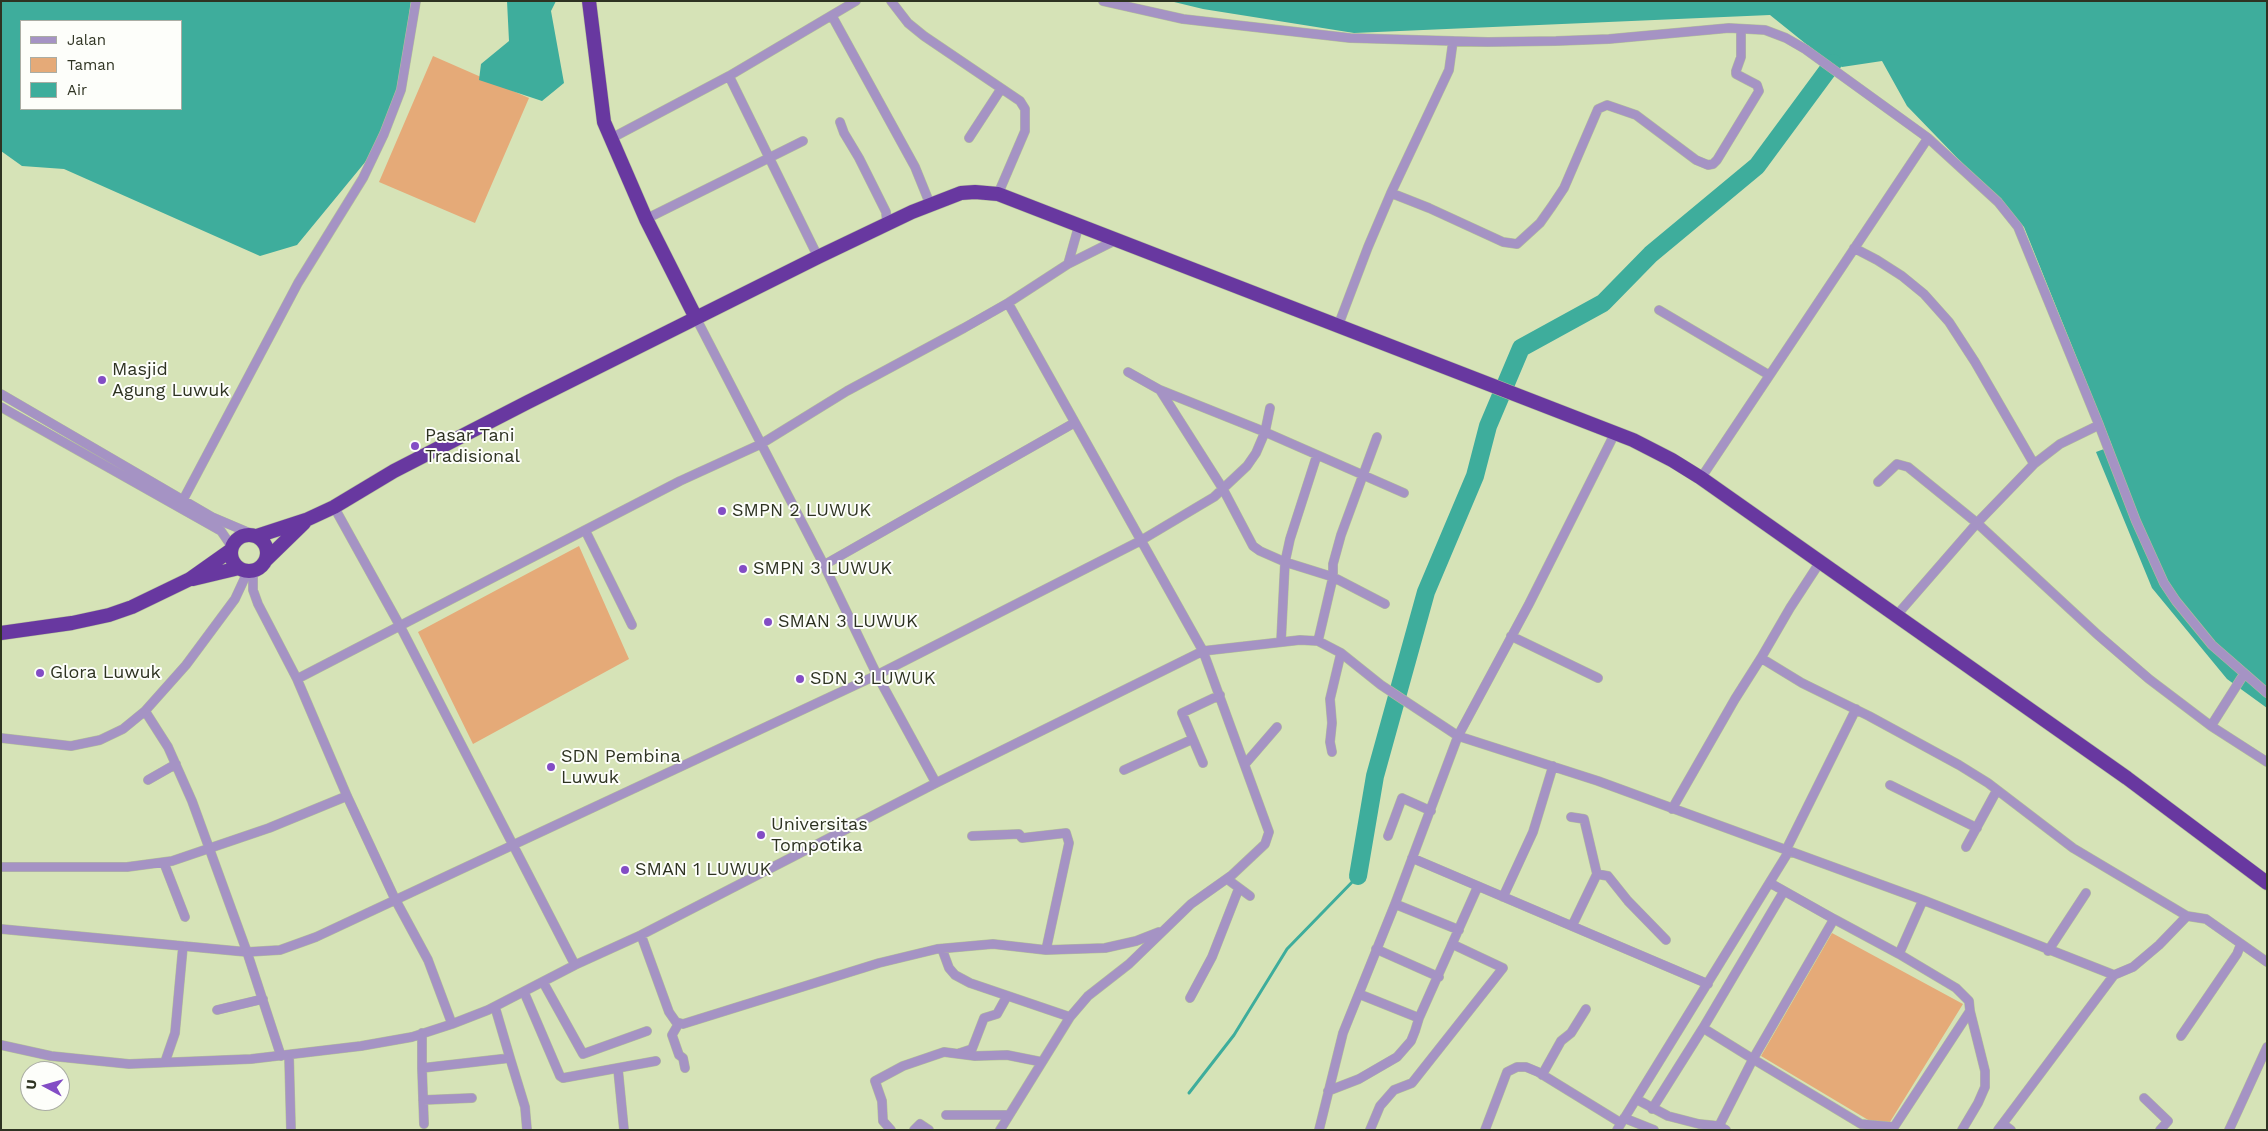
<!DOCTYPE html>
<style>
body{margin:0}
#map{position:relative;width:2268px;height:1131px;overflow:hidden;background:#d6e3b7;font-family:"Work Sans",sans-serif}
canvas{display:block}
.frame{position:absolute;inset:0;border:2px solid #2e3322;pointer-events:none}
.legend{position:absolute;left:20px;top:20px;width:162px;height:90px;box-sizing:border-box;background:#fdfefa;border:1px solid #aaada4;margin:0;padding:6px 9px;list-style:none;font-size:15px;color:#2e3322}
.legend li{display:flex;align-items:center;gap:10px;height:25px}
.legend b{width:25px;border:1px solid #aaada4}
.north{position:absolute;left:20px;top:1061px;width:50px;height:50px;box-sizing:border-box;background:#fdfefa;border:1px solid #aaada4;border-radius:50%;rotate:276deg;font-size:14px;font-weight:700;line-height:20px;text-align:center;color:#2e3322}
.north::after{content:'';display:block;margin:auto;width:18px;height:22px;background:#834dc5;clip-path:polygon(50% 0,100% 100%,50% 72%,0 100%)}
</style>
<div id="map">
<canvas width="2268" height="1131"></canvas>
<div class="frame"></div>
<ul class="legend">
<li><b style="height:6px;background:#a593c4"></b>Jalan</li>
<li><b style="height:14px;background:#e5aa78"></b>Taman</li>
<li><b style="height:14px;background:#3ead9c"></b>Air</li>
</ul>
<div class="north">U</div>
</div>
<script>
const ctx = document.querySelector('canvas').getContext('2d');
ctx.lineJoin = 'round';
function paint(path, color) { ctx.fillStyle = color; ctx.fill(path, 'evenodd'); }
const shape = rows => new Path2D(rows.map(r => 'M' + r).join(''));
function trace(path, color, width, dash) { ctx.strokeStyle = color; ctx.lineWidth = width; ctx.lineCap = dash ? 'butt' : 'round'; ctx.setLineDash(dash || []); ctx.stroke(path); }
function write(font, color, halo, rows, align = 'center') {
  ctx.font = font + ' "Work Sans",sans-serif'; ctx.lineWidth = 4; ctx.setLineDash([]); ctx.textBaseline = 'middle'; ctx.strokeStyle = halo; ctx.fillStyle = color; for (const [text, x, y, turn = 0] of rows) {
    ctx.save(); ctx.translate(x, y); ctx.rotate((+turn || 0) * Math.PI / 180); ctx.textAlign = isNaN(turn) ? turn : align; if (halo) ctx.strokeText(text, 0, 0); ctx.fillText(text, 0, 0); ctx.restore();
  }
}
paint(shape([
 [433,56,529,98,475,223,379,182],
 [579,546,629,659,473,744,418,632],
 [1832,933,1963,1004,1885,1130,1761,1056]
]), '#e5aa78');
paint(shape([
 [1,1,411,1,400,85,371,155,297,245,260,256,64,169,22,166,1,151],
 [21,21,181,21,181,109,21,109],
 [507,1,556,1,551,11,564,83,542,101,479,80,481,64,509,41],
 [1170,1,2267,1,2267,708,2227,679,2152,588,2096,452,2112,446,2024,227,1907,106,1882,61,1842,67,1821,56,1770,15,1354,33,1203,9]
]), '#3ead9c');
trace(shape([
 [1189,1093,1234,1035,1287,949,1358,876]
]), '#3ead9c', 3);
trace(shape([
 [1358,876,1375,776,1426,592,1475,476,1488,426,1521,348,1603,303,1651,254,1757,166,1833,63]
]), '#3ead9c', 18);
const minor = shape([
 [891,1,908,23,924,36,1020,101,1025,109,1025,131,998,194],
 [1103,1,1183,19,1350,38,1488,42,1556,41,1609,39,1729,28,1765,30,1786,38,1805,49,1928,138,1998,202,2018,227,2099,425,2060,444,2034,464,1977,523,1896,616],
 [832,16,915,167,930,204],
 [729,76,818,257],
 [840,122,844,133,859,158,886,212,887,224],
 [969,138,1001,89],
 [610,139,729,76,856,1],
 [1391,193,1449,70,1453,41],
 [646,219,803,141],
 [1854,248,1877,260,1902,276,1924,294,1949,322,1975,362,2034,464],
 [1068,264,1079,225],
 [1659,310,1769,375],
 [696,318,824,565,877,675,936,783],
 [1338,326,1368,247,1391,193,1429,208,1503,242,1517,244,1540,223,1552,206,1564,188,1598,109,1607,105,1636,115,1696,160,1708,165,1713,164,1717,160,1759,91,1757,85,1736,74,1736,71,1741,57,1741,29],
 [1128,372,1160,390,1223,489,1253,546,1260,551,1285,562,1333,577,1385,604],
 [1160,390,1265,432,1404,493],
 [1,394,212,517,252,534],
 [1,407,221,531,232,547],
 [2099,425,2136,521,2164,583,2176,601,2212,645,2267,693],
 [1701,478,1928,138],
 [1878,482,1897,464,1908,467,1977,523,2098,635,2149,679,2211,726,2267,762],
 [183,500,298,283,363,178,384,134,401,90,416,1],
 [334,507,400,626,575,965,641,935,936,783,1203,651,1300,640,1318,641,1341,653,1381,685,1458,736,1598,781,1923,900,2114,975,2133,967,2159,945,2187,916],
 [585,530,632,625],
 [824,565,1074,423],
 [253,571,253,590,258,604,297,679,347,796,395,899,428,960,452,1024],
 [1511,636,1598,678],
 [1318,641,1333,577,1333,564,1341,535,1377,437],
 [1281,642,1285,562,1290,539,1317,455],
 [1761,658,1802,683,1869,716,1959,765,1988,783,2073,848,2187,916,2206,919,2267,962],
 [297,679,680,481,761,444,847,391,964,328,1008,303,1068,264,1116,240],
 [145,711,168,747,192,801,247,952,281,1056],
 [2211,726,2244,674],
 [1,738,71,746,100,740,123,729,145,711,186,665,235,599,248,571],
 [1332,752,1330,742,1332,723,1330,699,1341,653],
 [1203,763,1182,713,1220,695],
 [1245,764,1277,727],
 [1124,770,1193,739],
 [148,780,176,764],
 [1890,785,1977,828],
 [1672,809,1735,699,1761,658,1790,608,1820,562],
 [1571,817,1584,819,1597,874,1572,926],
 [972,836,1019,834,1022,838,1066,833,1069,843,1046,950],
 [1388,836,1402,798,1431,811],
 [1966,847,1997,790],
 [1786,850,1856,709],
 [1412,858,1708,984],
 [164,863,185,917],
 [1,867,127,867,172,861,269,828,347,796],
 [1597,874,1608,876,1628,901,1666,940],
 [1227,879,1250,896],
 [1770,883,1834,919],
 [1503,897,1533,832,1553,766],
 [1395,904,1459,930],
 [1,929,247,952,280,950,316,937,877,675,1140,541,1214,497,1247,466,1256,453,1265,432,1270,408],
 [641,935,669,1012,676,1022,683,1024,879,963,937,949,993,944,1046,950,1105,948,1136,941,1159,932],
 [942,949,949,968,955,975,970,983,1070,1017],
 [1376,949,1439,977],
 [2048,951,2086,893],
 [1899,954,1923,900],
 [543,982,583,1054,647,1031],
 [524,992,560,1076,563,1078,656,1061],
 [1190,998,1212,957,1239,888],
 [217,1010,263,999],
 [1419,1018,1478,886],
 [679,1023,672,1035,679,1055,683,1058,685,1068],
 [1703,1028,1784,891],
 [422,1033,422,1068,510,1058,495,1007],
 [2181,1036,2237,954,2241,944],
 [1,1045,51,1056,129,1064,251,1059,361,1046,412,1037,452,1024,488,1010,575,965],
 [960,1053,972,1049,984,1018,997,1014,1007,996],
 [289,1055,291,1130],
 [510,1058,525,1107,527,1130],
 [165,1062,175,1033,183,946],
 [422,1068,424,1124],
 [618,1069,624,1130],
 [1542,1075,1561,1041,1571,1033,1586,1009],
 [1328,1091,1359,1079,1397,1057,1411,1041,1415,1031,1419,1018,1359,994],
 [2144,1098,2168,1121,2160,1130],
 [1636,1099,1668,1116,1699,1124,1719,1126,1726,1130],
 [423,1100,472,1098],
 [1652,1109,1703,1028,1753,1059,1861,1124,1894,1127,1970,1011,1969,1001,1956,988,1899,954,1834,919,1753,1059,1719,1126],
 [946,1115,1009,1115],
 [1624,1118,1654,1130],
 [2003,1124,2011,1130],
 [891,1130,883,1121,882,1101,875,1081,903,1066,944,1052,975,1056,1007,1055,1042,1062],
 [914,1130,920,1124,929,1130],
 [1000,1130,1070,1017,1088,996,1129,964,1191,904,1232,875,1265,844,1269,832,1203,651,1008,303],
 [1319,1130,1343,1033,1395,904,1458,736,1529,604,1615,433],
 [1370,1130,1380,1106,1394,1090,1412,1083,1503,968,1452,944],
 [1485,1130,1507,1072,1517,1067,1526,1067,1538,1072,1621,1123],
 [1617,1130,1789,851],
 [1962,1130,1978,1103,1985,1087,1985,1071,1970,1011],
 [1998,1130,2114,975],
 [2229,1130,2267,1047]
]);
const highway = shape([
 [589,1,604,122,646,219,696,318],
 '231 553a18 18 0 1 1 36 0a18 18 0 1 1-36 0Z',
 [257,536,306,520,334,507,394,471,528,402,818,257,912,212,961,193,975,192,998,194,1633,440,1672,460,1701,478,2127,778,2267,883],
 [266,560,304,523],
 [193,579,239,568],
 [1,633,72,623,109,615,132,607,190,579,231,550]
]);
trace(minor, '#b4c099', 10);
trace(highway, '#b4c099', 15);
trace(minor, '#a593c4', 9);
trace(highway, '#6838a0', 14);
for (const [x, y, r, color] of [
 [102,380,5,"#834dc5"],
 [415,446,5,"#834dc5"],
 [722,511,5,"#834dc5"],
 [743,569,5,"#834dc5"],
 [768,622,5,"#834dc5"],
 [40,673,5,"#834dc5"],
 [800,679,5,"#834dc5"],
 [551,767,5,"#834dc5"],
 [761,835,5,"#834dc5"],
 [625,870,5,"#834dc5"]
]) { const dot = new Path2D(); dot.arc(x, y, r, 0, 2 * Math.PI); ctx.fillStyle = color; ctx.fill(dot); trace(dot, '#fdfefa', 2); }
write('18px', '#2e3322', '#fdfefa', [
 ["Masjid",112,370],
 ["Agung Luwuk",112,391],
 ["Pasar Tani",425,436],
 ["Tradisional",425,457],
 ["SMPN 2 LUWUK",732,511],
 ["SMPN 3 LUWUK",753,569],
 ["SMAN 3 LUWUK",778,622],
 ["Glora Luwuk",50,673],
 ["SDN 3 LUWUK",810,679],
 ["SDN Pembina",561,757],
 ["Luwuk",561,778],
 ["Universitas",771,825],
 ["Tompotika",771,846],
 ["SMAN 1 LUWUK",635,870]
], 'left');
</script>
